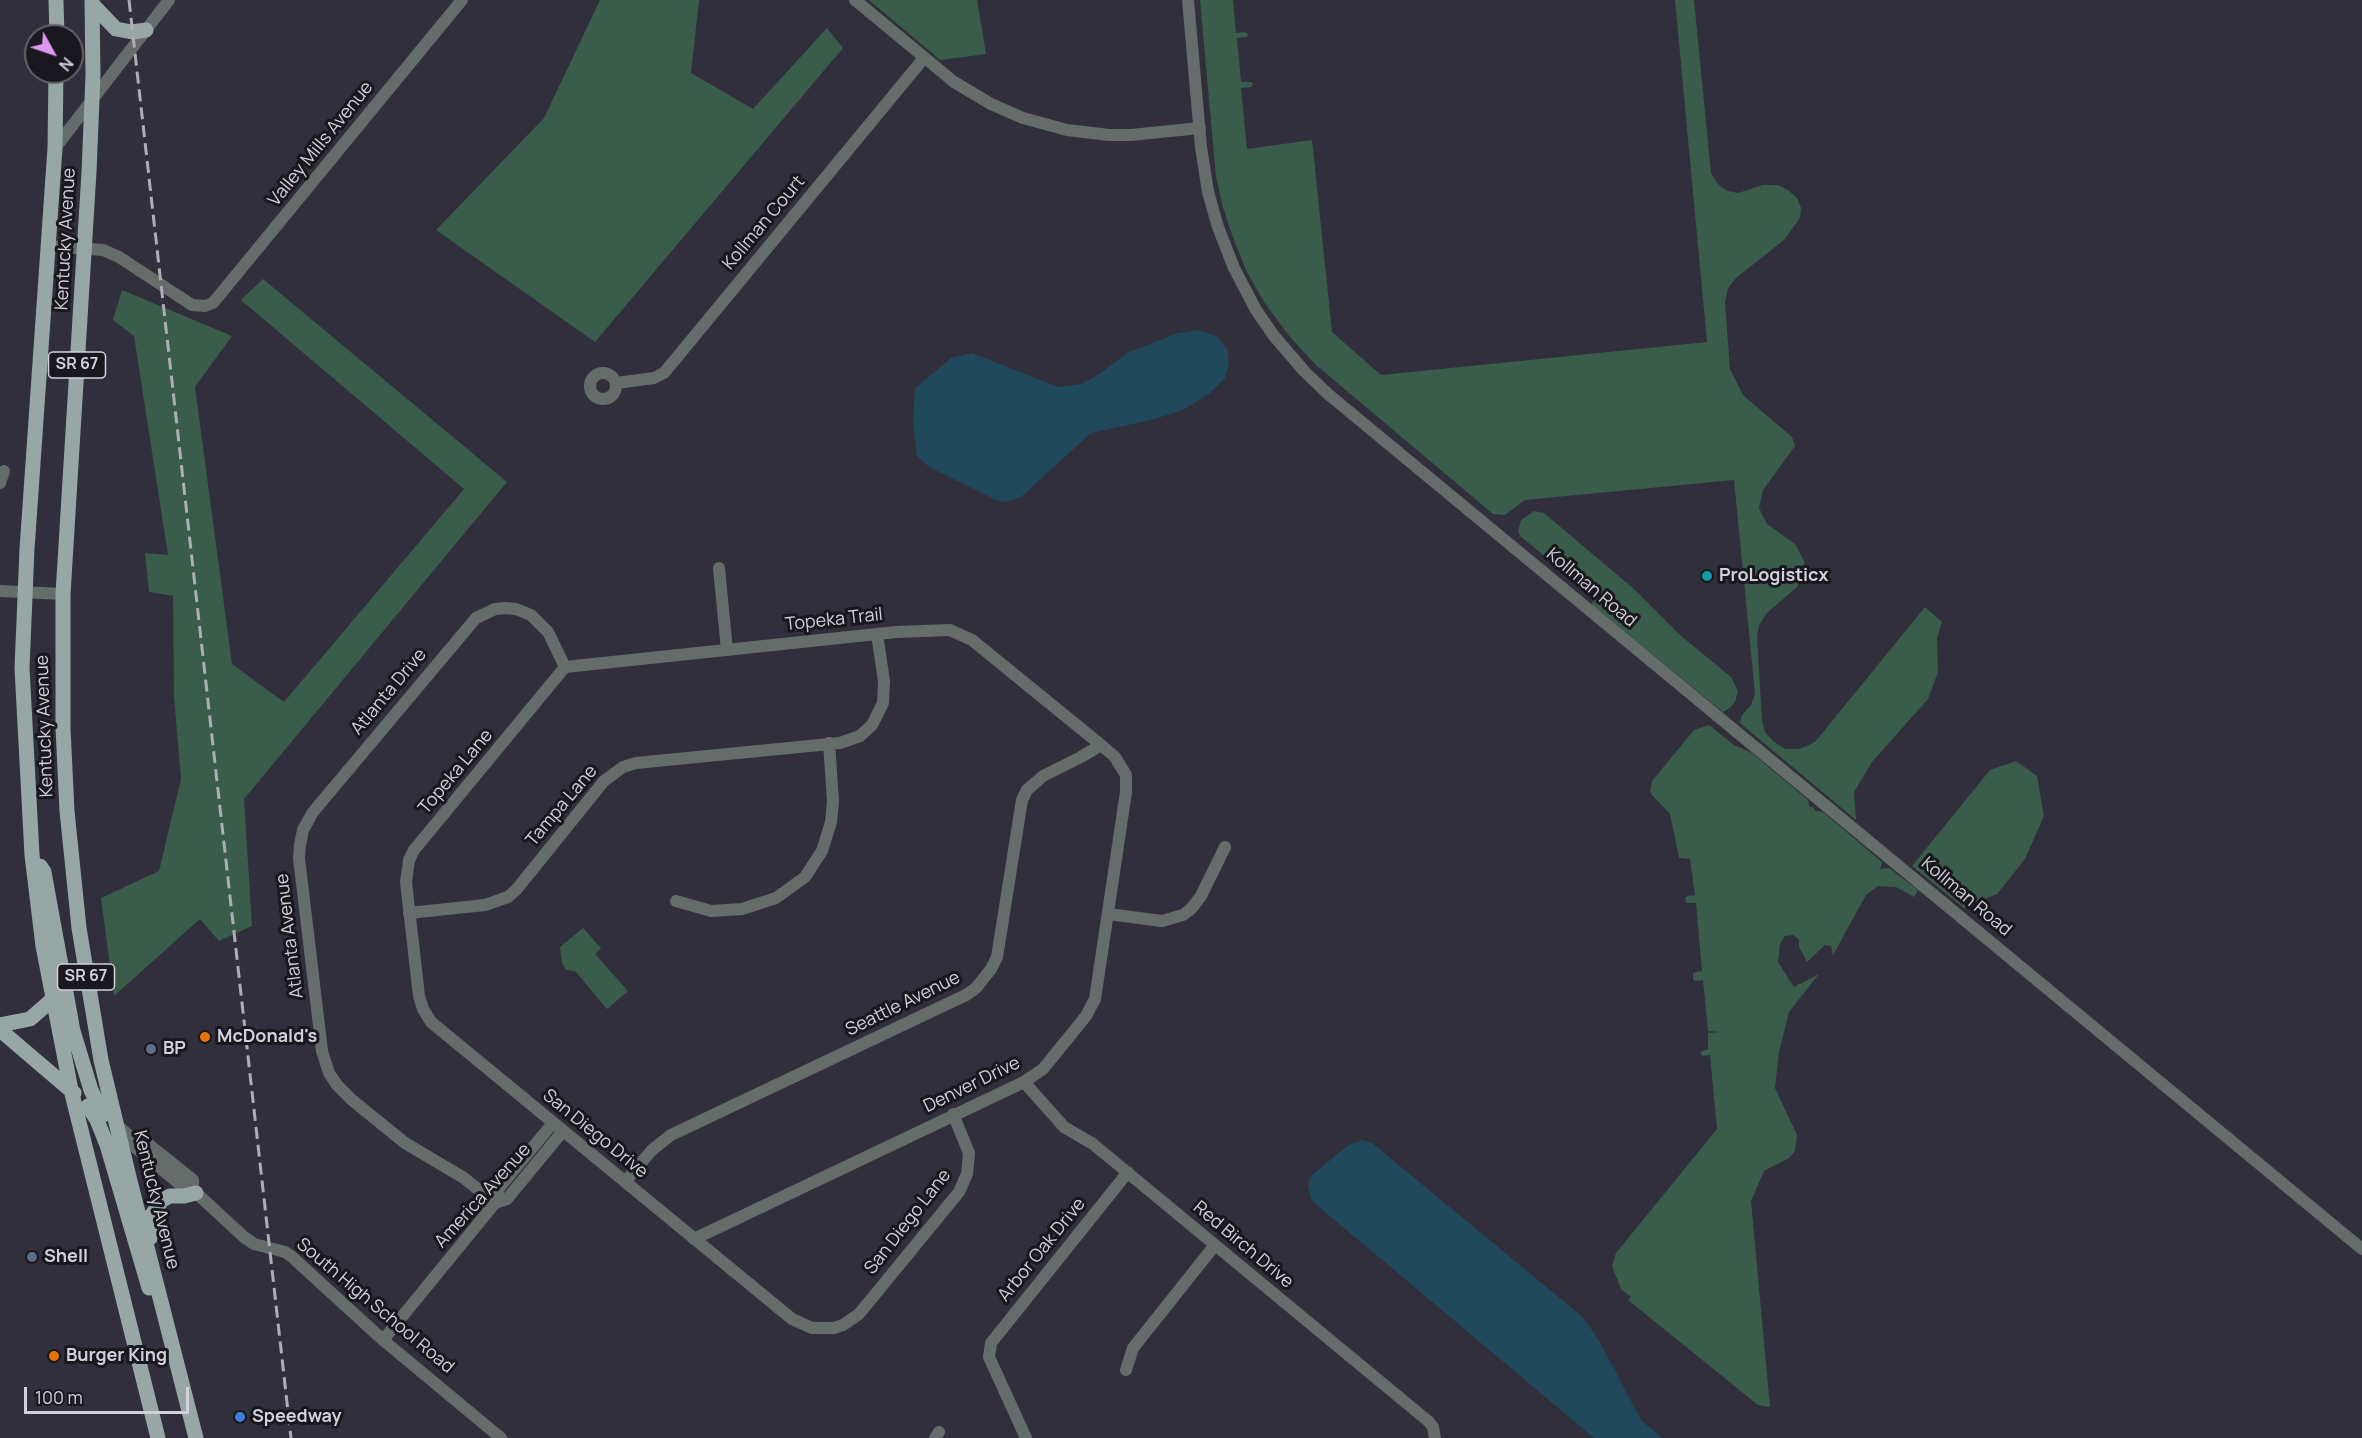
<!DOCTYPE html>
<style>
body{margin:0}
#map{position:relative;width:2362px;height:1438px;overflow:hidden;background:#312f3c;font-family:Manrope,sans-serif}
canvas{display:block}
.north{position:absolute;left:24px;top:24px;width:60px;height:60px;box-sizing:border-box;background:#19181e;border:2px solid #636269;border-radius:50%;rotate:130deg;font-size:16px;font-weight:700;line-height:24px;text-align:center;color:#d2d1d9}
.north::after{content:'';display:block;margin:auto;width:21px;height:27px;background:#de98f3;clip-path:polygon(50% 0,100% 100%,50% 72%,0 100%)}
.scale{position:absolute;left:24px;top:1387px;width:165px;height:27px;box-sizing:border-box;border:3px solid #d2d1d9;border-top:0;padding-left:8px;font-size:18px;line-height:21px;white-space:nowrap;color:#d2d1d9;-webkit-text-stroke:4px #19181e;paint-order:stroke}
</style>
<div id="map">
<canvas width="2362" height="1438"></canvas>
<div class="north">N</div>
<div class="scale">100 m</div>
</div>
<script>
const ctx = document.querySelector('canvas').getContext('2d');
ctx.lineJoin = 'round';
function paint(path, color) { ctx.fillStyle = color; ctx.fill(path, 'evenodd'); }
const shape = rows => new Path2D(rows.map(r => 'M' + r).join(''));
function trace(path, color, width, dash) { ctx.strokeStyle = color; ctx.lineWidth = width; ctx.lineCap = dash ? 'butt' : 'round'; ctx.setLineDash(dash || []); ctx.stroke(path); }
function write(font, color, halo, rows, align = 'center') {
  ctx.font = font + ' Manrope,sans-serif'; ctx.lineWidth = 6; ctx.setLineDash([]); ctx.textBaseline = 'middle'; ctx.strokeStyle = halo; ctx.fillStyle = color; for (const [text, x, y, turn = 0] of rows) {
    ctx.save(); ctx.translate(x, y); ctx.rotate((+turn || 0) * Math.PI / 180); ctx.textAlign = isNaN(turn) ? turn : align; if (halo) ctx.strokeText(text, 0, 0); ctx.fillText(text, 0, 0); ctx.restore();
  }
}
paint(shape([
 [600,0,699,0,691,73,753,109,827,28,843,48,595,342,436,230,544,118],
 [869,0,977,0,986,54,940,60],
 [1200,0,1233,0,1236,33,1245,32,1248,34,1247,37,1237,38,1241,82,1251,82,1253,84,1251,87,1241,88,1247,149,1312,140,1332,332,1381,375,1707,342,1675,0,1694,0,1711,173,1719,185,1728,191,1738,193,1763,185,1778,185,1788,190,1797,198,1801,208,1800,218,1784,240,1736,278,1728,288,1725,303,1730,369,1743,395,1792,437,1795,446,1763,490,1759,508,1767,524,1795,544,1804,561,1806,574,1796,588,1767,613,1759,625,1757,636,1762,721,1765,732,1773,741,1785,749,1800,749,1815,742,1925,607,1942,622,1937,638,1938,672,1928,699,1872,762,1854,792,1856,820,1740,723,1742,715,1751,705,1755,694,1734,480,1525,500,1505,515,1493,514,1316,365,1290,337,1264,302,1247,272,1232,235,1222,204,1216,177],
 [263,279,507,482,244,799,252,926,219,941,200,919,114,996,101,898,159,871,181,779,174,697,173,596,149,592,145,553,168,555,134,336,113,320,122,290,232,336,195,387,232,664,284,702,464,489,241,300],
 [1534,511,1544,513,1634,589,1680,635,1731,677,1738,691,1735,702,1730,708,1723,712,1591,604,1596,598,1520,536,1518,531,1521,520],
 [1709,725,1734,745,1752,753,1808,800,1809,806,1814,808,1815,811,1823,812,1882,862,1880,869,1889,868,1918,890,1914,897,1896,887,1878,886,1866,895,1833,955,1831,946,1825,945,1807,962,1799,947,1799,940,1793,935,1785,936,1780,944,1778,962,1794,987,1819,974,1789,1012,1779,1052,1775,1088,1797,1135,1795,1151,1789,1158,1764,1171,1751,1201,1770,1407,1758,1405,1628,1300,1631,1297,1621,1289,1612,1266,1616,1253,1717,1129,1710,1055,1702,1056,1700,1052,1708,1049,1708,1033,1721,1032,1708,1031,1703,980,1695,981,1693,979,1693,973,1702,971,1696,903,1686,903,1685,899,1687,896,1695,895,1690,859,1679,858,1670,814,1651,794,1650,790,1652,781,1694,730],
 [2016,761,2037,776,2044,816,2025,859,1997,894,1964,908,1912,866,1990,770],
 [583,928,601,948,595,954,628,991,607,1009,575,971,566,970,562,963,560,947]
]), '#395c4b');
paint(shape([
 [1200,330,1218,337,1227,349,1229,363,1225,378,1210,393,1183,410,1151,420,1091,433,1021,497,1008,502,998,501,929,467,917,456,913,422,915,388,951,358,972,353,1058,387,1081,384,1098,375,1127,353,1178,333],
 [1362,1140,1372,1143,1584,1318,1601,1344,1641,1420,1662,1438,1594,1438,1312,1201,1308,1186,1311,1176,1347,1146]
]), '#20495b');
trace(shape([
 [855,0,954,82,991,104,1023,118,1067,130,1109,135,1131,135,1200,128],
 [1188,0,1201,147,1208,192,1218,227,1234,268,1256,310,1274,336,1305,372,1328,394,2362,1249],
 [55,148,169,0],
 [48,246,103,250,119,257,192,305,205,306,213,303,462,0],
 '590 386a13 13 0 1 1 26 0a13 13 0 1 1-26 0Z',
 [616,383,654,378,664,373,924,58],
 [0,483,4,471],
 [719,568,727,650],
 [0,591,63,594],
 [565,667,896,632,950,630,972,640,1101,745,1115,757,1126,775,1126,792,1095,999,1086,1016,1043,1069,1024,1082,694,1239],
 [565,667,414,850,409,860,406,882,419,996,423,1009,431,1022,792,1319,812,1328,834,1328,843,1325,859,1314,959,1192,967,1174,969,1153,953,1114],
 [676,901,711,911,742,909,776,898,805,877,822,851,831,822,833,801,829,743],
 [409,913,485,905,508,897,516,890,604,781,623,767,636,763,840,743,860,736,872,725,883,703,884,681,877,634],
 [1108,914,1162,921,1183,915,1191,909,1201,896,1225,847],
 [1024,1082,1064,1127,1093,1144,1428,1421,1433,1427,1435,1438],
 [117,1125,133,1139,136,1148,187,1190,193,1190,244,1237,254,1244,285,1252,291,1256,383,1340,501,1438],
 [133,1139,142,1139,193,1180,193,1190],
 [625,1182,652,1150,671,1135,966,995,976,988,991,969,997,957,1022,800,1027,790,1043,776,1081,757,1101,745],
 [495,1203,464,1178,405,1143,352,1100,337,1085,329,1073,322,1051,299,858,300,845,303,830,313,812,476,618,495,609,506,608,516,609,531,615,548,632,565,667],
 [495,1203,499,1188,553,1123],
 [383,1340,495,1203,507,1199,563,1131],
 [1126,1370,1133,1348,1215,1245],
 [935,1438,939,1432],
 [1026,1438,989,1357,991,1343,1128,1172]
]), '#656d6b', 12);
trace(shape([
 [56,0,57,36],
 [92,0,93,75,89,172,63,594,63,728,67,811,79,928,101,1060,130,1181,196,1438],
 [92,4,116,29,132,32,146,30],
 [56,72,55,148,27,549,22,668,32,855,43,946,71,1090,158,1438],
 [40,866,44,872,73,1031,91,1090,103,1115],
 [0,1025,30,1019,53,999],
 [0,1030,74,1093],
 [88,1106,97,1120,107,1145,149,1288],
 [150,1238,152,1215,162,1200,170,1196,184,1196,196,1193]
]), '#97a7a5', 15);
trace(shape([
 [129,0,291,1438]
]), '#aeadb6', 3, [12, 6]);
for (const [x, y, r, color] of [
 [1707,576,6,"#0f9aa8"],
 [205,1037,6,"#e8710a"],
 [151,1049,6,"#5c6f8a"],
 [32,1257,6,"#5c6f8a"],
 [54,1356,6,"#e8710a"],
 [240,1417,6,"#3f7fe0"]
]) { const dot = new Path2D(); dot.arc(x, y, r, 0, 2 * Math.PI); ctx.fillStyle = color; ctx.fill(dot); trace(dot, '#19181e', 2); }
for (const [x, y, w] of [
 [77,365,57],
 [86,977,57]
]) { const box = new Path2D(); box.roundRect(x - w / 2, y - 13, w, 26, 4.5); ctx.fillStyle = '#19181e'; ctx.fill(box); trace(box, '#d2d1d9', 1.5); }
write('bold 16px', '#d2d1d9', null, [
 ["SR 67",77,365],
 ["SR 67",86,977]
]);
write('18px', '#d2d1d9', '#19181e', [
 ["Valley Mills Avenue",321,144,-51],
 ["Kollman Court",764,223,-50],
 ["Kentucky Avenue",66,239,-87],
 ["Kollman Road",1591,588,40],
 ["Topeka Trail",834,620,-6],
 ["Atlanta Drive",389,692,-50],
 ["Kentucky Avenue",45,726,-92],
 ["Topeka Lane",456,772,-50],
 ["Tampa Lane",562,806,-50],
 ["Kollman Road",1966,897,40],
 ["Atlanta Avenue",290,936,-97],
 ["Seattle Avenue",903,1004,-26],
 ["Denver Drive",972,1085,-26],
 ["San Diego Drive",595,1134,39],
 ["America Avenue",483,1196,-48],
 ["Kentucky Avenue",156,1200,76],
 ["San Diego Lane",908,1222,-52],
 ["Red Birch Drive",1243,1245,40],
 ["Arbor Oak Drive",1042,1250,-51],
 ["South High School Road",375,1306,40]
]);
write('bold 18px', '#d2d1d9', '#19181e', [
 ["ProLogisticx",1719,576],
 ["McDonald's",217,1037],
 ["BP",163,1049],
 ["Shell",44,1257],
 ["Burger King",66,1356],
 ["Speedway",252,1417]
], 'left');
</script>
